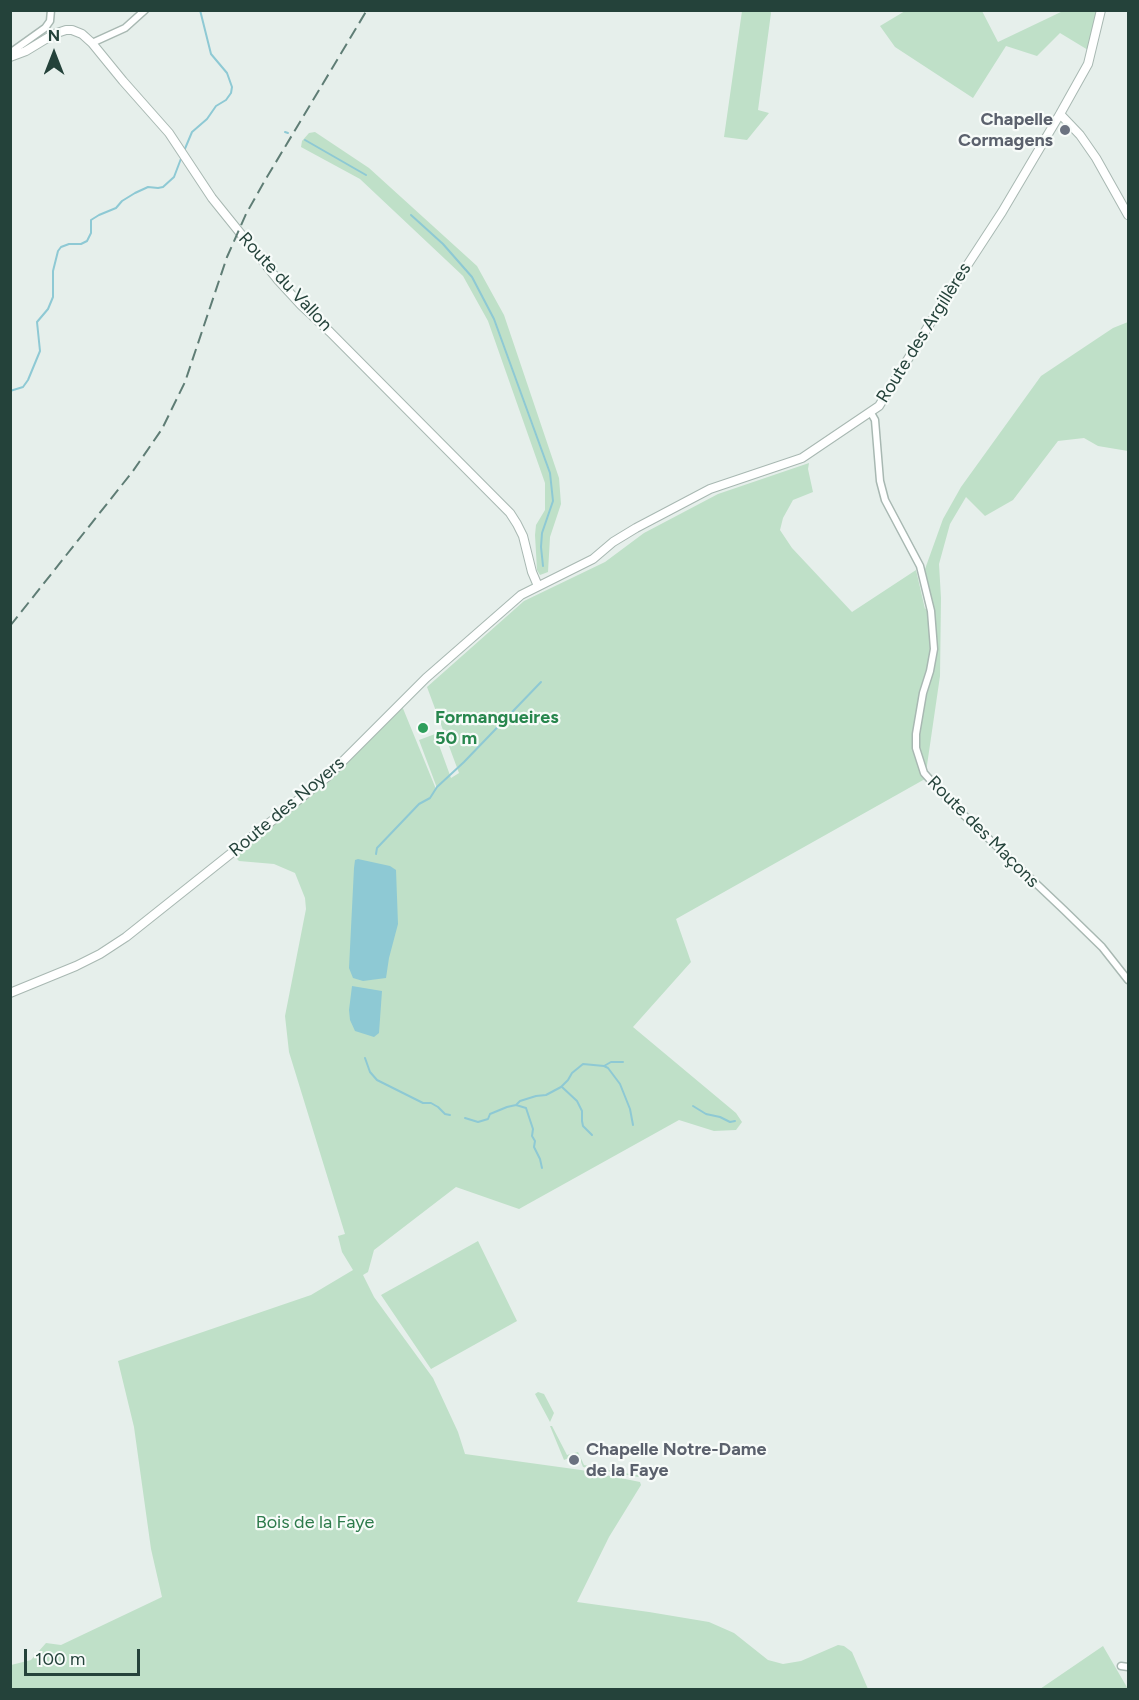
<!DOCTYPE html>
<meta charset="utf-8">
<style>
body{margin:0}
#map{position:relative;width:1139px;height:1700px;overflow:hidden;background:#e6efeb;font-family:Figtree,sans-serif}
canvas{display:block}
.frame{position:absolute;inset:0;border:12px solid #24423a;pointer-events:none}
.north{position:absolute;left:24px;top:24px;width:60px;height:60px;-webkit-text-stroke:4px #f7fbf9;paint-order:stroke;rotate:0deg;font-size:16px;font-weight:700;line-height:24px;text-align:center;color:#24423a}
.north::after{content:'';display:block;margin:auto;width:21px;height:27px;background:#24423a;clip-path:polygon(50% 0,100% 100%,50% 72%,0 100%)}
.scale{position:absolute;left:24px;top:1649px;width:116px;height:27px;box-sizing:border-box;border:3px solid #24423a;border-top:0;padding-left:8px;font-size:18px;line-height:21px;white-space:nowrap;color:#24423a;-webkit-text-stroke:4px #f7fbf9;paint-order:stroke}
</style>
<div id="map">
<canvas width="1139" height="1700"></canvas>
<div class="frame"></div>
<div class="north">N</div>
<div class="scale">100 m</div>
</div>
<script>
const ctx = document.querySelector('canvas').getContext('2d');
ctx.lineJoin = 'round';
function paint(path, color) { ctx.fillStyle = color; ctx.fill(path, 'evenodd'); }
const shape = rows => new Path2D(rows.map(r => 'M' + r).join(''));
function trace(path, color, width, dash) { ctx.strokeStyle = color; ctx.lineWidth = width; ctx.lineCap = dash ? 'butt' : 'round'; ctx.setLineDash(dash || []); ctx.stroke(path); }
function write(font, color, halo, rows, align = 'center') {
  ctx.font = font + ' Figtree,sans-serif'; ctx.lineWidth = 4.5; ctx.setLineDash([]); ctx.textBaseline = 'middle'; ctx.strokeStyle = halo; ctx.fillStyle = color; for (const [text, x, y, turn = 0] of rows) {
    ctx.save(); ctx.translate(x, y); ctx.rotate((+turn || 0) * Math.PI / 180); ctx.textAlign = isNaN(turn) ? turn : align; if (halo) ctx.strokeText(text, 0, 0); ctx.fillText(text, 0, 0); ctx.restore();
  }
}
paint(shape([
 [742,11,770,11,771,13,758,110,769,113,747,140,724,137],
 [905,11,982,11,998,42,1063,11,1097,11,1088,50,1060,33,1037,56,1006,46,973,98,895,47,880,26],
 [315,132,369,168,477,266,504,315,559,478,561,504,550,537,548,572,540,575,537,570,535,535,536,525,545,510,545,483,488,321,463,276,360,179,301,147,302,141,309,133],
 [1128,322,1128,451,1098,446,1084,438,1058,441,1013,500,985,516,966,497,950,524,939,564,941,598,940,676,925,779,676,919,691,962,633,1027,736,1113,742,1122,736,1130,714,1131,679,1120,519,1209,456,1187,374,1250,368,1272,363,1275,374,1297,433,1378,458,1432,465,1454,581,1470,640,1482,641,1485,609,1537,577,1602,649,1612,709,1622,734,1633,768,1660,783,1664,801,1661,838,1645,844,1646,852,1652,868,1689,11,1690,11,1665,31,1660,46,1643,61,1645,162,1597,151,1549,134,1427,118,1361,311,1295,353,1270,342,1252,338,1236,345,1234,289,1052,285,1016,306,909,305,898,295,873,274,864,239,861,235,857,287,812,402,706,436,789,437,788,419,740,435,734,451,778,459,773,427,687,524,601,605,562,644,533,718,494,809,463,808,469,813,492,793,500,783,518,780,530,792,548,852,612,916,570,925,609,932,604,925,569,943,519,961,487,1041,376,1113,328],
 [478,1241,517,1321,431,1369,381,1295],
 [538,1392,544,1394,554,1413,550,1422,535,1394],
 [550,1426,552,1426,567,1455,578,1452,584,1465,635,1475,648,1474,647,1476,638,1477,583,1467,578,1454,564,1460],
 [1103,1646,1128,1689,1040,1689]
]), '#bfe0c8');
paint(shape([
 [358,859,390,866,396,870,398,924,389,958,386,978,363,981,353,978,349,968,354,868,355,860],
 [352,986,382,991,379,1033,374,1037,355,1031,350,1020,349,1010]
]), '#8ec9d4');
trace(shape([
 [285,132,288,133],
 [305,140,366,175],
 [184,151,192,132,207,119,216,106,226,100,231,93,232,87,227,73,211,54,200,10],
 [411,215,443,244,472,277,494,319,550,473,553,501,542,533,541,547,543,566],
 [10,391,23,387,28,380,40,351,37,322,48,309,53,297,53,271,58,251,61,247,69,244,81,244,87,241,91,233,91,220,99,215,116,208,122,201,135,193,148,187,158,188,163,187,174,177,182,156],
 [376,854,377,848,419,804,430,798,437,787,464,762,541,682],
 [365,1058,370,1072,377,1080,423,1103,431,1103,438,1107,445,1114,450,1115],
 [604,1066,611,1062,623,1062],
 [562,1087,577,1101,582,1111,582,1121,583,1126,592,1135],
 [516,1105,526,1108,533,1129,532,1136,535,1141,534,1147,540,1159,542,1168],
 [693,1106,706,1114,720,1117,730,1122,735,1121],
 [465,1118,478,1122,488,1119,490,1114,507,1107,516,1105,520,1101,536,1096,546,1095,561,1087,568,1080,572,1073,583,1064,604,1066,608,1068,620,1084,630,1109,633,1125]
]), '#8ec9d4', 2);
const minor = shape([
 [92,43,125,28,145,10],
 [10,53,45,28,50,21,51,10],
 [871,413,875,420,880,481,885,500,920,566,931,611,934,649,930,671,923,693,916,734,916,748,924,773,950,802,1064,910,1102,947,1128,980],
 [1121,1666,1128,1667]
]);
const tertiary = shape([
 [10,57,26,51,54,34,66,30,72,30,82,34,92,43,123,81,169,133,212,198,278,280,301,305,330,332,510,513,517,524,523,536,532,572,538,586],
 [1060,114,1080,135,1096,158,1128,215],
 [10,993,76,966,100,954,126,937,327,777,426,678,521,595,593,559,613,542,636,528,710,489,802,458,879,406,942,304,1002,212,1060,114,1088,64,1101,10]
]);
trace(minor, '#a8b8b2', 9);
trace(tertiary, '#a8b8b2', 10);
trace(minor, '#fff', 6);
trace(tertiary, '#fff', 8);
trace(shape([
 [10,626,133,471,162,429,185,382,227,257,246,214,264,182,367,10]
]), '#5f7d75', 2, [12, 6]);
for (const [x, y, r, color] of [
 [1065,130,6,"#6b7280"],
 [423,728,6,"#2e9e5b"],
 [574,1460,6,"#6b7280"]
]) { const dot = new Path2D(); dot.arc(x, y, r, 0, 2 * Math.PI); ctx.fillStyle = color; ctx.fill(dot); trace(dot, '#f7fbf9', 2); }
write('bold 18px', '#5b616d', '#f7fbf9', [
 ["Chapelle",1053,120],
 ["Cormagens",1053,141],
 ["Chapelle Notre-Dame",586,1450,"left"],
 ["de la Faye",586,1471,"left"]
], 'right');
write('18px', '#24423a', '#f7fbf9', [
 ["Route du Vallon",285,282,47],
 ["Route des Argillères",924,333,-58],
 ["Route des Noyers",287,807,-40],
 ["Route des Maçons",983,832,45]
]);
write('bold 18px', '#27864d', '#f7fbf9', [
 ["Formangueires",435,718],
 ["50 m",435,739]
], 'left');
write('18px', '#2d7a4b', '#f7fbf9', [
 ["Bois de la Faye",315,1523]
]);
</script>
